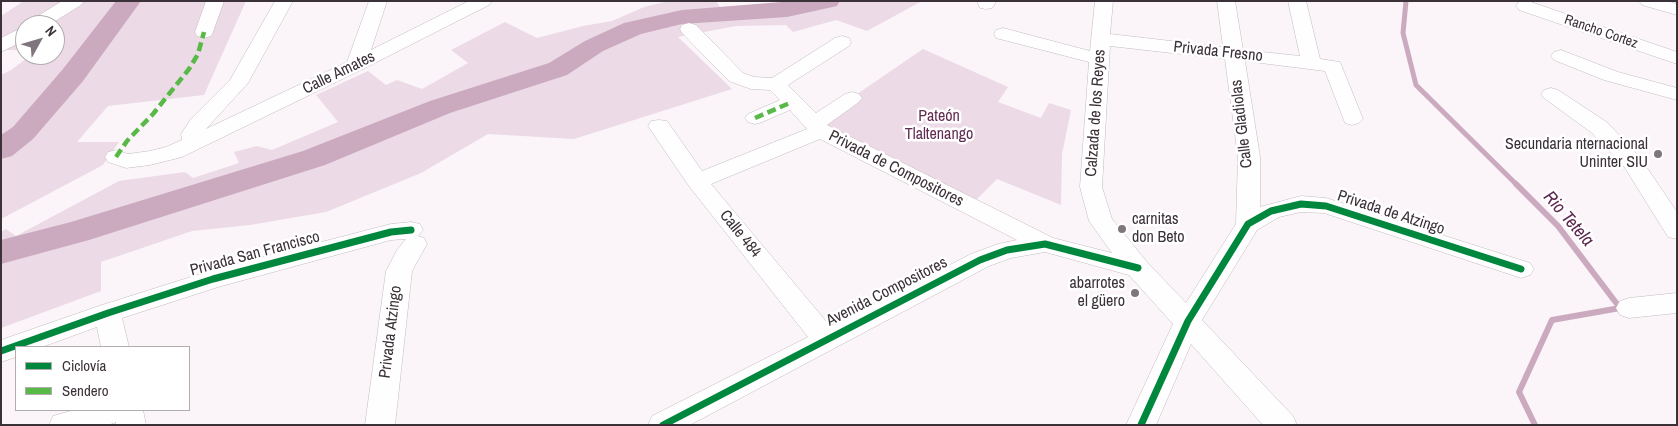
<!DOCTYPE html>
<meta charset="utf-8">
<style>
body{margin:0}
#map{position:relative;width:1678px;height:426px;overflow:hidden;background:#fbf5f9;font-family:"Archivo Narrow",sans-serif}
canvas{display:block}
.frame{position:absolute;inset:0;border:2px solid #3b3138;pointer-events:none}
.legend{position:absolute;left:15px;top:346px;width:175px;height:65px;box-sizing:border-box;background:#fff;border:1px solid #b1adaf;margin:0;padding:6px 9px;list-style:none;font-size:15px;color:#3b3138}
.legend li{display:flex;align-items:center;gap:10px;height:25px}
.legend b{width:25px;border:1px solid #b1adaf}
.north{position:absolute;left:15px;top:15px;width:50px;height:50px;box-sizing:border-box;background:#fff;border:1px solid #b1adaf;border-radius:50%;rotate:51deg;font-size:14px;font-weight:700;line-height:20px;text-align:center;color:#3b3138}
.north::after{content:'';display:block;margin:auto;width:18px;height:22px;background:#7e767c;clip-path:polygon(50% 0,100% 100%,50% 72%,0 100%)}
</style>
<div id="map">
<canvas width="1678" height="426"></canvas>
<div class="frame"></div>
<ul class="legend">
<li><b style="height:6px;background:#00873e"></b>Ciclovía</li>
<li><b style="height:6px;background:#58b947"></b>Sendero</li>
</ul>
<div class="north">N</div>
</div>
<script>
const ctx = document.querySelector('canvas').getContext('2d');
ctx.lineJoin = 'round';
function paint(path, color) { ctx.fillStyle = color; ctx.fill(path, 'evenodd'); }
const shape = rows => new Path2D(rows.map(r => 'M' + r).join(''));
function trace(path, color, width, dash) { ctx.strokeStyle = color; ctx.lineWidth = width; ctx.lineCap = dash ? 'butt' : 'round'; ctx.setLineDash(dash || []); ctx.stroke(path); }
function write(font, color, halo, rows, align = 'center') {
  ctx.font = font + ' "Archivo Narrow",sans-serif'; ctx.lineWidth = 5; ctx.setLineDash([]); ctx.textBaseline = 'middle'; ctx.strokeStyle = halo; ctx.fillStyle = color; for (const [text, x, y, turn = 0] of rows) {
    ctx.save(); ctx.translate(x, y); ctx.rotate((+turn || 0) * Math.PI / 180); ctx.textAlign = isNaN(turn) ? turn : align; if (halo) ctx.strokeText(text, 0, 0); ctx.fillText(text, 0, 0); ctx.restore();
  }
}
paint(shape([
 [24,1,246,1,204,95,108,106,77,142,119,142,103,165,1,219,1,75,11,70,31,55,55,55,55,25,25,25,25,50,6,50,1,52,1,16],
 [669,1,716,1,720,7,810,1,922,1,867,31,836,20,793,32,786,25,736,26,678,37,732,89,574,139,488,134,421,173,326,212,250,225,192,231,101,262,101,291,1,328,1,232,6,229,16,236,119,181,185,172,193,178,239,163,234,152,257,146,272,150,338,122,316,95,368,71,386,85,397,80,422,89,468,63,451,50,505,22,537,38,583,26,612,21,644,7],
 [923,49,1008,87,998,102,1041,118,1049,103,1071,110,1062,154,1061,205,997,179,966,210,822,131,806,129]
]), '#ecdae6');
trace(shape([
 [1406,1,1403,33,1416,85,1517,185]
]), '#cbaac0', 5);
trace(shape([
 [1516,184,1558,226,1620,308,1552,320,1519,392,1535,425]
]), '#cbaac0', 6);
paint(shape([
 [116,1,141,1,83,81,33,139,12,156,1,159,1,135,13,127,63,69,116,1],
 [794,1,840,1,837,6,787,17,682,24,641,34,603,51,567,75,450,113,325,165,89,240,1,264,1,240,71,222,303,151,430,101,549,63,585,41,624,23,682,10,794,1]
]), '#cbaac0');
const minor = shape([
 [62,1,84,1,81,5,49,25,27,25,30,21,62,1],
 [206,1,224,1,213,32,211,36,204,38,197,36,195,32,206,1],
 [275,1,293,1,248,83,206,129,347,62,369,1,387,1,371,50,469,1,492,1,489,5,363,69,182,157,150,165,126,168,108,162,105,157,108,152,116,150,128,154,150,151,166,147,182,140,181,134,191,119,230,80,275,1],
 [977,1,995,1,995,4,992,8,986,9,980,8,977,1],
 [1095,1,1113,1,1110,34,1223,47,1217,1,1235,1,1243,50,1300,56,1288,1,1306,1,1320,59,1340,62,1363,119,1359,123,1352,125,1345,123,1325,71,1245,61,1260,157,1260,207,1301,196,1326,198,1530,263,1534,269,1530,275,1521,278,1512,275,1324,213,1301,212,1279,217,1257,230,1202,320,1293,416,1297,425,1263,425,1191,344,1156,425,1126,425,1173,324,1129,275,1045,252,1011,258,989,266,690,425,648,425,652,416,808,337,689,186,648,126,651,121,659,120,667,121,702,171,807,129,790,110,762,122,755,124,748,122,745,118,748,114,780,100,770,90,751,89,729,81,682,33,680,29,682,25,689,23,696,25,743,73,754,77,772,78,835,38,842,36,849,38,851,42,849,46,788,85,816,113,845,94,852,92,859,94,862,98,859,102,827,125,1053,238,1112,253,1089,221,1080,187,1089,62,996,38,994,34,996,30,1003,28,1090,51,1095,1],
 [1110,46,1225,59,1238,157,1236,224,1186,303,1147,262,1112,219,1102,187,1110,46],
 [820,139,1017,240,998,244,971,254,830,326,711,184,820,139],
 [1523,1,1531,2,1677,52,1677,64,1519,10,1516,6,1519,2,1523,1],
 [1639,1,1667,1,1677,4,1677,15,1642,5,1639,1],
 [25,26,25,40,1,52,1,38,25,26],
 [1561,50,1618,72,1677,88,1677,100,1604,80,1554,60,1551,56,1554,52,1561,50],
 [1551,88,1558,90,1608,123,1641,159,1677,212,1677,239,1668,237,1625,168,1592,133,1544,98,1541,94,1544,90,1551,88],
 [411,222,420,224,423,230,418,236,424,238,427,244,412,271,395,425,365,425,386,271,397,250,406,239,391,240,218,287,122,318,129,347,101,347,97,327,42,347,16,347,16,357,1,362,1,340,99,306,213,270,391,224,411,222],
 [1677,293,1677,313,1629,318,1620,315,1616,308,1620,301,1629,298,1677,293],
 [74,410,143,410,146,425,116,425,116,422,108,425,49,425,53,416,74,410]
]);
trace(minor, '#c2bbbf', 1);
paint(minor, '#fefefe');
trace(shape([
 [755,118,792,102],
 [116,157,127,141,153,114,189,69,198,54,204,32]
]), '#58b947', 4.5, [9, 4.5]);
trace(shape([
 [1,351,108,313,213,279,391,232,411,230],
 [663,425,980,260,1007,250,1045,244,1138,268],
 [1141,425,1188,321,1248,224,1271,211,1301,204,1326,206,1521,269]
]), '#00873e', 7);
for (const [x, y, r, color] of [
 [1658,154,5,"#7e767c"],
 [1122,229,5,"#7e767c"],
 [1135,293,5,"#7e767c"]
]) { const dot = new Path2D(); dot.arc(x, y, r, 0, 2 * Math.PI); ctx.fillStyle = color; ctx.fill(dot); trace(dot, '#fff', 2); }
write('14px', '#3b3138', '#fff', [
 ["Rancho Cortez",1601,32,19]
]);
write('16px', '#3b3138', '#fff', [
 ["Privada Fresno",1218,52,6],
 ["Calle Amates",339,73,-26],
 ["Calzada de los Reyes",1096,113,-86],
 ["Calle Gladiolas",1242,124,-97],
 ["Privada de Compositores",896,169,27],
 ["Privada de Atzingo",1391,213,18],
 ["Calle 484",740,234,51],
 ["Privada San Francisco",255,254,-15],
 ["Avenida Compositores",887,292,-27],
 ["Privada Atzingo",391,332,-83]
]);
write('16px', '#622b52', '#fff', [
 ["Pateón",939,117],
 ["Tlaltenango",939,135]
]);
write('16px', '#3b3138', '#fff', [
 ["Secundaria nternacional",1648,145],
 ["Uninter SIU",1648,163],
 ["carnitas",1132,220,"left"],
 ["don Beto",1132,238,"left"],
 ["abarrotes",1125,284],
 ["el güero",1125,302]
], 'right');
write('italic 18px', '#5d274e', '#fff', [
 ["Rio Tetela",1568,219,49]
]);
</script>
